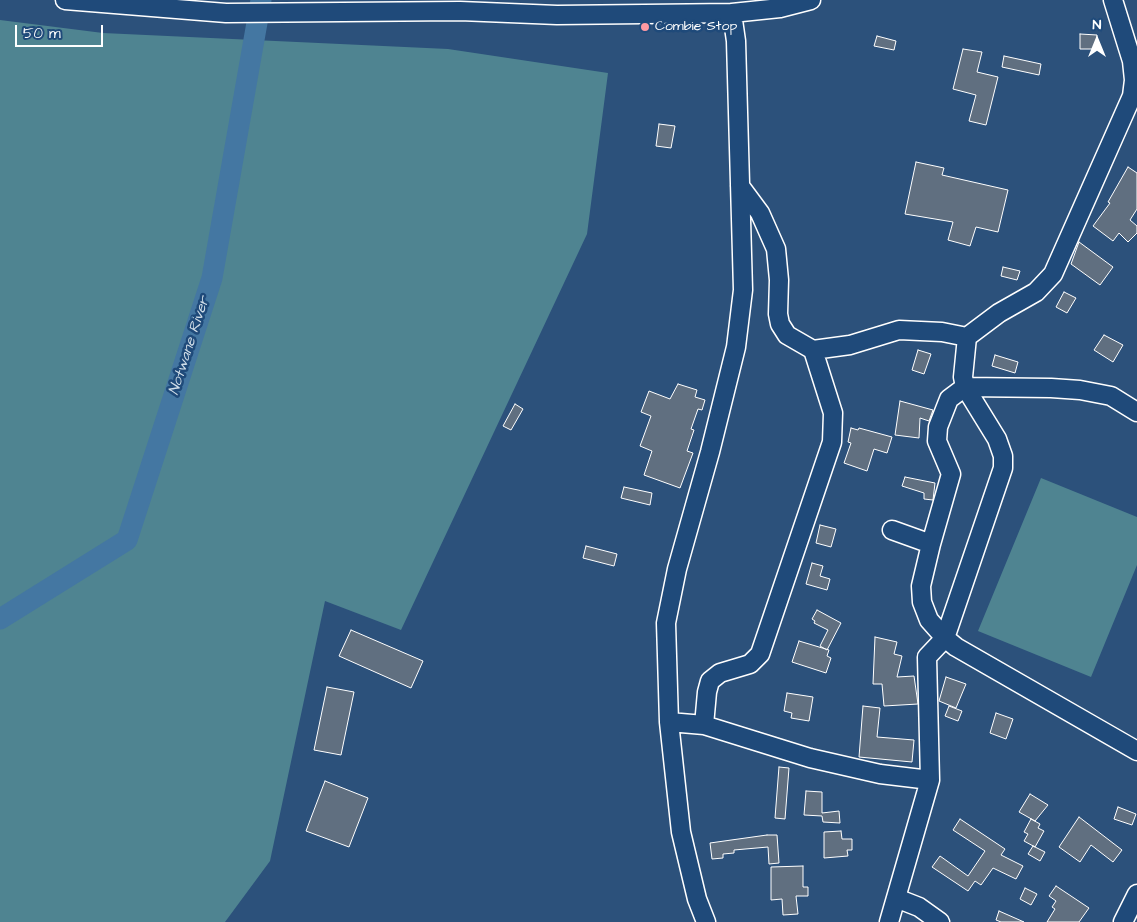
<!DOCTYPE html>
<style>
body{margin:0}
#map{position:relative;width:1137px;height:922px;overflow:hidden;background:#2c517b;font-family:"Architects Daughter",sans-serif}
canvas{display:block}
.north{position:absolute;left:1072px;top:15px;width:50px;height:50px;-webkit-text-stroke:4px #1f4a7a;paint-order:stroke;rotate:0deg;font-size:14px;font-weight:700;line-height:20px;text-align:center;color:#fff}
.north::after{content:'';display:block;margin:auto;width:18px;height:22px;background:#fff;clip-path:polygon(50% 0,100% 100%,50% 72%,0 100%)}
.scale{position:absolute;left:15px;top:25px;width:88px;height:22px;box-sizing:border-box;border:2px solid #fff;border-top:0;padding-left:6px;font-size:15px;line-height:18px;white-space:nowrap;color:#fff;-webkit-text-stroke:4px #1f4a7a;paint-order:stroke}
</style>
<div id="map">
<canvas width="1137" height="922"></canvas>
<div class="north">N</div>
<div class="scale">50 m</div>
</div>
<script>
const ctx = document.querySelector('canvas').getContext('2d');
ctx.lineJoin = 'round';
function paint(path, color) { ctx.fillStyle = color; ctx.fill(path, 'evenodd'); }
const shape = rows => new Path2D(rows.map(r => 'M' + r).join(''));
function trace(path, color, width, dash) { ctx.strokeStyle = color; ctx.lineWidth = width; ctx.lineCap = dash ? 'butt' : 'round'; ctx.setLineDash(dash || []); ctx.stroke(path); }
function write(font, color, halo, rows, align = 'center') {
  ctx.font = font + ' "Architects Daughter",sans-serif'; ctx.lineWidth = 5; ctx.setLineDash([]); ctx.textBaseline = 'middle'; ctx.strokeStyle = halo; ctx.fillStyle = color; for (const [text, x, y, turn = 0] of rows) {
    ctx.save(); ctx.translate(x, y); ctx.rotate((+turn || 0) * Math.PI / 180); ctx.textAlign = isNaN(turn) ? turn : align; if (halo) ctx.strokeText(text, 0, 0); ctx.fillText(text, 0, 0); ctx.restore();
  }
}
paint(shape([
 [0,20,103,33,448,49,608,73,587,234,401,630,325,601,270,861,225,922,0,922],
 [1041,478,1137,517,1137,565,1091,677,978,631]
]), '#4f8491');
trace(shape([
 [0,619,127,540,212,278,261,0]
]), '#4477a2', 21);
const building = shape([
 [1080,34,1097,35,1096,49,1080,49,1080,34],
 [877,36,896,41,894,50,874,46,877,36],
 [963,49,982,52,977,72,998,77,986,125,969,121,976,95,953,89,963,49],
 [1004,56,1041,64,1039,75,1002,67,1004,56],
 [659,124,675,126,671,148,656,146,659,124],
 [916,162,944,168,942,175,1008,190,998,232,976,227,970,246,948,240,953,222,905,214,916,162],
 [1128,167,1137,173,1137,209,1130,220,1137,226,1137,233,1128,242,1119,233,1113,241,1093,226,1110,203,1108,202,1128,167],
 [1079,242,1113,267,1100,285,1071,264,1079,242],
 [1003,267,1020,271,1017,280,1001,276,1003,267],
 [1064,292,1076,298,1067,313,1056,307,1064,292],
 [1104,335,1123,345,1113,362,1094,350,1104,335],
 [918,350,931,354,924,374,912,370,918,350],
 [995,355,1018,362,1015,373,992,366,995,355],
 [678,384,697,390,695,397,705,400,702,410,698,409,691,429,694,430,687,451,693,453,680,488,644,475,652,451,640,446,651,416,641,412,649,391,670,399,678,384],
 [900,401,933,410,929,421,920,418,919,438,895,435,900,401],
 [515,404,523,409,511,430,503,426,515,404],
 [851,428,858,430,859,428,892,437,887,453,874,449,867,471,844,463,851,443,848,442,851,428],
 [905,477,935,483,933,500,924,499,924,493,902,486,905,477],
 [624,487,652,493,650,505,621,498,624,487],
 [820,525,836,529,831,547,816,543,820,525],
 [586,546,617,554,614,566,583,558,586,546],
 [812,563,823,566,820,576,830,579,827,590,806,584,812,563],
 [817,610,841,623,827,650,820,646,828,630,814,623,815,621,812,619,817,610],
 [351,630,423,661,411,688,339,656,351,630],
 [875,637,897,642,894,654,902,656,897,677,914,676,918,704,884,706,882,684,873,684,875,637],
 [799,641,829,650,827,656,831,658,826,673,792,662,799,641],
 [946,677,966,684,956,708,939,701,946,677],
 [327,687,354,692,341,755,314,750,327,687],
 [787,693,813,697,809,721,791,718,792,713,784,711,787,693],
 [863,706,880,708,877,737,914,740,912,762,859,757,863,706],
 [949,706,962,711,958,721,945,716,949,706],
 [996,713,1013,719,1006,739,990,733,996,713],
 [779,767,789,768,785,819,775,818,779,767],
 [325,781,368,798,349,847,306,831,325,781],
 [806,791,822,792,822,813,839,811,840,823,823,822,822,816,804,815,806,791],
 [1030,794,1048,805,1035,821,1019,812,1030,794],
 [1118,807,1136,814,1132,825,1114,819,1118,807],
 [1079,817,1122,850,1113,862,1091,845,1080,862,1059,847,1079,817],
 [960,819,1005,849,1001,855,1023,866,1016,879,993,868,981,885,975,881,968,891,932,867,940,856,968,876,985,851,953,830,960,819],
 [1031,819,1040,824,1038,828,1044,831,1035,847,1024,841,1028,834,1024,832,1031,819],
 [841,831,842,839,852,839,852,850,847,850,848,856,824,858,824,832,841,831],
 [767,835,777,835,779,863,769,864,768,847,734,850,734,853,723,854,723,858,712,859,710,843,767,835],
 [1033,846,1045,852,1040,861,1028,854,1033,846],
 [803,866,803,887,808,887,808,896,796,896,798,914,783,915,782,899,771,900,771,867,803,866],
 [1056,886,1089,908,1079,922,1047,922,1055,909,1052,907,1056,901,1049,896,1056,886],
 [1025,888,1037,894,1031,905,1020,899,1025,888],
 [999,911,1024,922,1001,922,996,920,999,911]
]);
paint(building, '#606f80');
trace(building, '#fff', 1);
const minor = shape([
 [65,0,226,13,460,11,557,15,732,13,780,8,811,0],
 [740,186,760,213,776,249,779,280,778,314,780,324,787,335,813,350,850,345,899,330,942,332,967,337,999,313,1036,292,1053,274,1132,96,1134,80,1132,61,1113,0],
 [892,530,931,544,951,474,937,441,938,427,949,399,965,387,1051,388,1080,390,1111,396,1137,412],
 [931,544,921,586,922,602,929,620,945,638,1003,468,1003,456,997,439,965,387,963,377,967,337],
 [669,722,704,725,810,758,880,774,930,780],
 [704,725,707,692,710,681,720,673,750,664,760,654,832,442,833,413,813,350],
 [896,898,919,907,940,922],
 [706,922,697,899,681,832,669,722,666,623,677,569,710,452,736,347,743,290,736,41,732,13],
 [889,922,930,780,927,657,945,638,956,647,1137,751],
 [1123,922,1137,894]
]);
trace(minor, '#fff', 21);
trace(minor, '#1f4a7a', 18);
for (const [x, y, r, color] of [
 [645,27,5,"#ff9aa2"]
]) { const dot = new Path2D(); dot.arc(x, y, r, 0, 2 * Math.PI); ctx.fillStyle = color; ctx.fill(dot); trace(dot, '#1f4a7a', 2); }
write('14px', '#fff', '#1f4a7a', [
 ["Combie Stop",655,27]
], 'left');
write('italic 15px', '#d0dde8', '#1f4a7a', [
 ["Notwane River",190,346,-72]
]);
</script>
